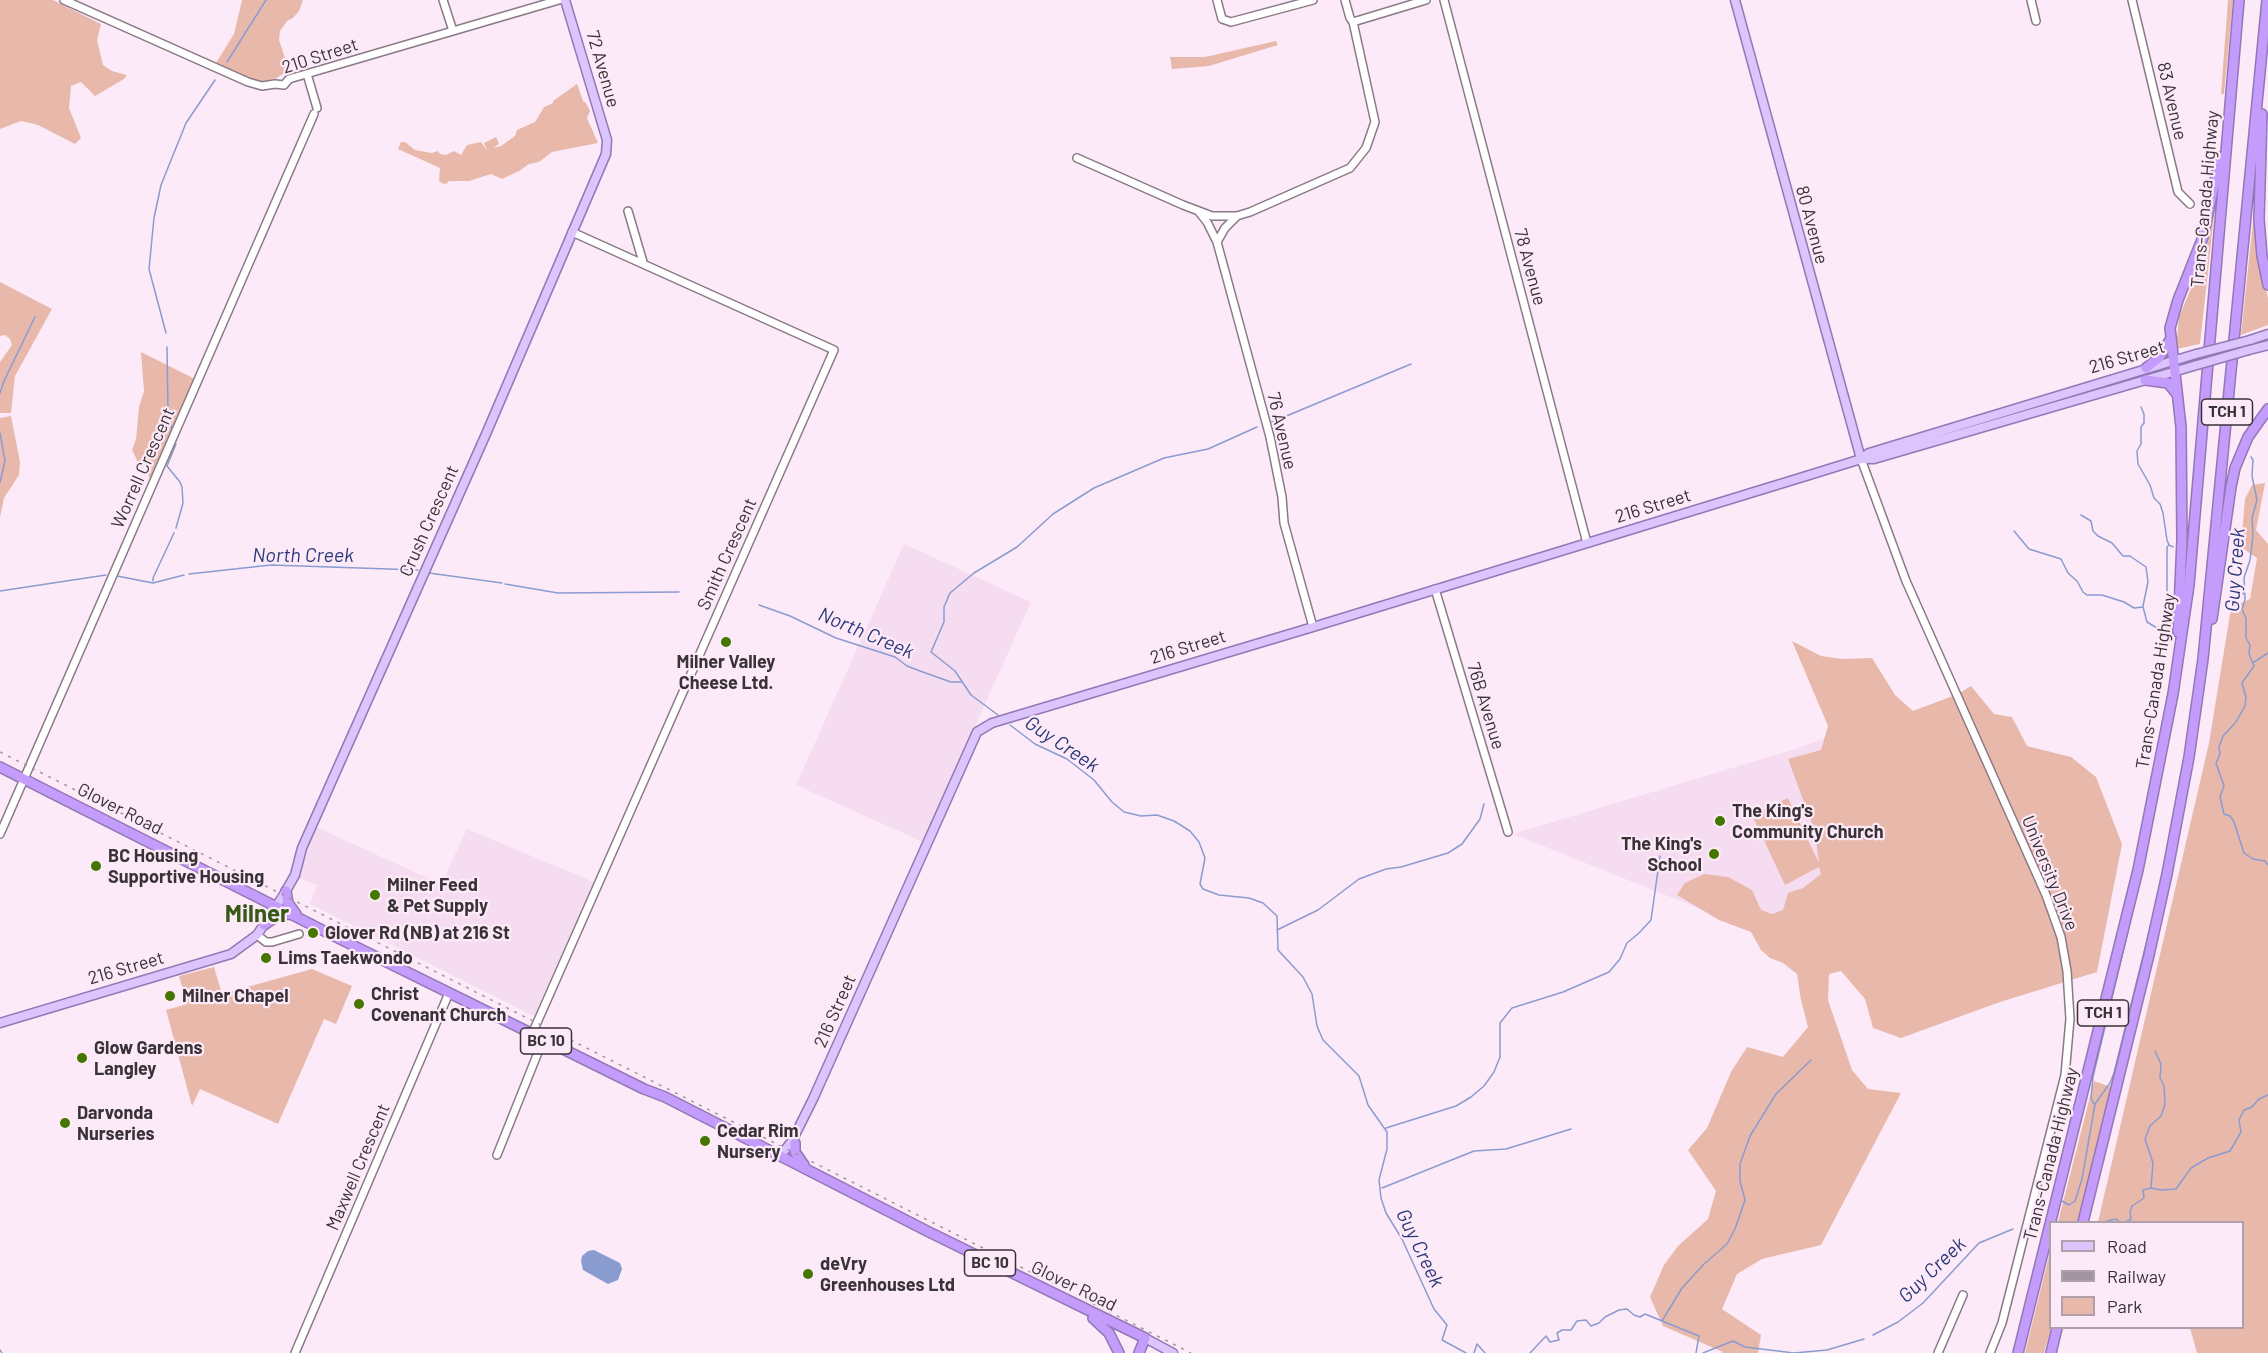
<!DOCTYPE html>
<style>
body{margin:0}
#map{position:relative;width:2268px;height:1353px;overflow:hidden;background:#fdeaf8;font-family:Barlow,sans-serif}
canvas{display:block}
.legend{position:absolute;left:2049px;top:1221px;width:195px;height:108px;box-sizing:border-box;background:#fdeaf8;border:2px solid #afa0ab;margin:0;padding:8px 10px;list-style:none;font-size:18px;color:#393237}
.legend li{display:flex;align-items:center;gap:12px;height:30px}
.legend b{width:30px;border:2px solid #afa0ab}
</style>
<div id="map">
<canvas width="2268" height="1353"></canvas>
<ul class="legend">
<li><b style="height:8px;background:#dcc4fd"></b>Road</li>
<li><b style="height:8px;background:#a3959f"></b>Railway</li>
<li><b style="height:16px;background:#e8b9aa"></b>Park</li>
</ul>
</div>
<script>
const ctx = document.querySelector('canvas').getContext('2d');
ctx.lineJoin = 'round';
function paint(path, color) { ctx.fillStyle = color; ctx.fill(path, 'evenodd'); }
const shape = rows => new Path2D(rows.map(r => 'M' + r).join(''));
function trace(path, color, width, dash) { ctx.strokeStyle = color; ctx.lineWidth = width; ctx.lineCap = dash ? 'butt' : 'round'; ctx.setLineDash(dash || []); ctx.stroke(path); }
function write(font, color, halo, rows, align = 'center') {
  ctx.font = font + ' Barlow,sans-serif'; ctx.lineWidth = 4.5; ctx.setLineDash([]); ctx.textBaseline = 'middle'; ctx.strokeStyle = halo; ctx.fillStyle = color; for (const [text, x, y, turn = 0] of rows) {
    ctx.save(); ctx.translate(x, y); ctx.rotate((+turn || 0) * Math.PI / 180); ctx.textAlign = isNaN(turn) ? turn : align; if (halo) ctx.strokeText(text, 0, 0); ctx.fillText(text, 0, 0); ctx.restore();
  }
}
paint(shape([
 [904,544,1031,602,923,842,796,785],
 [1828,737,1850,969,1513,834,1795,749],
 [316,827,441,884,467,829,594,882,534,1016,310,904,317,885,298,878]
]), '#f6dcf0');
paint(shape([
 [0,0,53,0,101,24,97,40,103,65,112,71,127,75,124,79,95,96,81,82,71,86,69,108,81,138,75,144,38,125,21,121,0,129],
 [242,0,303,0,299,11,293,18,287,21,280,31,279,40,286,61,284,62,286,72,275,79,258,82,216,63,234,34],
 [2228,0,2233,0,2224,94,2221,94],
 [1276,41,1278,45,1209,66,1172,69,1170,57,1205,57],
 [577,84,583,101,586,103,590,111,587,118,598,143,552,152,539,162,529,164,519,171,502,179,491,174,469,181,449,181,446,184,442,183,439,181,440,168,398,149,401,142,405,142,415,150,432,153,438,151,440,154,446,155,454,151,461,155,467,145,481,142,487,150,484,143,496,137,499,144,493,148,501,146,515,136,517,130,535,122,544,107,553,103,553,101],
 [2255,202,2260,265,2268,298,2268,325,2241,335],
 [2215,207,2200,344,2176,349,2179,317,2200,267],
 [0,282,52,309,15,376,11,413,0,413,0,362,12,345,10,339,5,335,0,336],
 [141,352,195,379,150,479,146,468,138,462,132,450,136,439,139,407,144,391],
 [11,416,20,462,19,475,4,498,0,517,0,418],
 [2265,483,2256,530,2268,544,2268,1353,2197,1353,2190,1328,2242,1328,2242,1222,2098,1222,2209,743,2231,608,2250,599,2257,558,2241,547,2245,499,2252,485],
 [1792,641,1821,656,1842,659,1872,658,1895,695,1913,711,1958,694,1971,686,1994,714,2012,717,2027,746,2071,757,2096,777,2122,844,2097,972,2000,1002,1901,1038,1873,1028,1865,999,1841,971,1829,974,1828,1000,1852,1070,1868,1089,1901,1093,1821,1245,1762,1259,1737,1274,1722,1309,1761,1335,1758,1353,1721,1353,1723,1352,1663,1326,1650,1297,1664,1265,1678,1246,1708,1219,1716,1191,1688,1150,1707,1128,1731,1072,1747,1047,1783,1057,1808,1027,1801,1000,1797,974,1783,963,1770,958,1761,950,1751,932,1719,920,1677,895,1685,883,1704,874,1728,877,1752,890,1761,910,1772,914,1783,910,1788,893,1803,888,1821,874,1819,867,1785,885,1752,815,1788,798,1819,863,1815,832,1788,759,1821,750,1828,726],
 [214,967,222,994,312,969,352,986,336,1024,324,1019,278,1124,200,1089,192,1106,166,1010,187,1004,179,976],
 [2094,1081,2111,1087,2077,1222,2058,1222],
 [2050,1252,2051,1328,2044,1353,2025,1353]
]), '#e8b9aa');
paint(shape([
 [594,1250,620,1263,622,1269,618,1280,608,1284,583,1270,581,1261,582,1256,588,1251]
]), '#8a9bd0');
trace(shape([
 [227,62,266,0],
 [166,333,149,269,154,218,161,185,186,123,215,80],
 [167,347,168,412,172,429],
 [2095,366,2100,359,2107,356,2111,363],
 [0,393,4,381,35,317],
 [2141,407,2144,414,2144,423,2141,427,2141,444,2137,451,2138,464,2150,485,2154,498,2160,504,2163,513,2167,540,2169,545,2173,547],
 [1272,422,1411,364],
 [0,433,5,461,0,482],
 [176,444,167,466,180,482,182,487,183,503,176,528],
 [2251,457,2253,460,2252,476,2257,500,2252,518,2253,536,2250,560,2244,578,2245,600,2242,609,2246,618,2246,638,2250,645,2249,654,2254,666,2242,683,2246,697,2245,706,2236,722,2223,736,2219,747,2220,754,2216,763,2224,786,2220,797,2224,814,2230,816,2234,822,2244,853,2253,859,2265,861,2268,865],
 [2081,515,2091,521,2093,531,2098,536,2112,543,2123,556,2130,556,2146,567,2148,582,2143,606],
 [2014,531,2029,549,2061,559,2068,573,2077,581,2083,592,2087,595,2102,595,2124,602,2134,608,2143,607,2147,622,2157,628,2163,626,2167,620,2167,547,2169,545],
 [429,573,502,583],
 [189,574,271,565,418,570],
 [117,576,153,583,184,575],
 [153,581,153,578,174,533],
 [505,584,558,593,679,592],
 [2237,588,2245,595],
 [0,591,106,575],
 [759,605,790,616,836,638,895,657,907,666,920,671,951,682,962,682],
 [2254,662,2268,653],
 [998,715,971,695,955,671,931,652,944,622,944,607,950,593,974,573,1017,547,1053,514,1094,488,1164,458,1208,449,1257,427],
 [1010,725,1035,744,1067,759,1094,780,1112,802,1124,812,1141,816,1157,815,1174,821,1190,831,1199,842,1205,858,1200,884,1203,889,1219,895,1249,898,1263,903,1277,916,1278,950,1303,977,1312,994,1317,1026,1323,1040,1359,1076,1368,1105,1387,1132,1387,1149,1379,1180,1381,1198,1386,1213,1402,1239,1434,1309,1447,1325,1442,1340,1466,1353],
 [1277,930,1318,910,1359,879,1386,869,1401,867,1448,853,1462,844,1480,819,1484,804],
 [2094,1104,2091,1098,2093,1077,2128,931],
 [1386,1128,1456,1106,1471,1097,1484,1086,1494,1072,1500,1057,1500,1023,1512,1008,1563,992,1609,972,1620,959,1627,943,1639,933,1651,920,1660,856],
 [1382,1188,1474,1151,1506,1149,1571,1129],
 [2151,1188,2153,1163,2145,1139,2150,1126,2161,1116,2165,1104,2164,1086,2160,1078,2161,1064,2155,1051],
 [2062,1201,2069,1205,2075,1201,2082,1179,2095,1104,2110,1083,2114,1073,2154,912],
 [2107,1221,2116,1219,2120,1222],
 [2125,1222,2131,1219,2130,1212,2132,1206,2144,1198,2143,1190,2151,1188,2161,1190,2176,1189,2191,1168,2208,1158,2230,1151,2241,1132,2239,1120,2244,1110,2252,1107,2259,1099,2268,1095],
 [1662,1321,1682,1288,1704,1264,1727,1244,1735,1229,1745,1200,1740,1181,1740,1164,1750,1136,1776,1094,1811,1060],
 [1873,1335,1898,1322,1923,1303,1979,1243,2013,1229],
 [0,1350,2,1353],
 [1474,1353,1477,1344,1485,1353],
 [1530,1353,1546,1336,1550,1342,1559,1340,1557,1333,1562,1330,1571,1330,1577,1321,1586,1320,1591,1326,1599,1323,1605,1317,1619,1310,1627,1309,1634,1315,1640,1317,1645,1314,1699,1336,1696,1353],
 [1703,1353,1733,1341,1745,1347,1794,1353,1827,1350,1864,1339]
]), '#8a9bd0', 1.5);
const minor = shape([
 [64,0,248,82,262,86,275,84,284,85,289,79,559,0],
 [443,0,453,31],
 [1217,0,1222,19,1231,22,1313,0],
 [1444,0,1587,543],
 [2031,0,2036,21],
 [2132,0,2178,192,2190,204],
 [1353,22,1426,0],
 [307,74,317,108],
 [1077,158,1183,205,1212,216,1237,216,1250,212,1350,168,1366,148,1375,122,1353,22,1350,18,1345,0],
 [628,211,643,262],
 [1199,212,1207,222,1217,242,1270,437,1282,497,1284,523,1313,627],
 [1217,242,1225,228,1237,216],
 [1861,459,1906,581,2046,895,2061,937,2067,971,2070,1019,2065,1075,2002,1323,1990,1353],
 [1435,589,1508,832],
 [0,834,314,114],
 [257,935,266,942,272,942,299,934],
 [532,1034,834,350,572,232],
 [497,1155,543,1040],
 [295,1353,449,993],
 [1938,1353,1963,1295]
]);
const major = shape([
 [1735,0,1861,459],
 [2250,340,2268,334],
 [2249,350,2268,345],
 [1861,459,1874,459,2197,365],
 [0,1023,231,954,257,935,283,896,295,875,302,848,486,434,606,154,607,140,565,0],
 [775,1152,785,1150,792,1141,813,1099,977,732,992,723,1313,627,1816,473,1861,459,1869,453,2196,354],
 [1145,1338,1173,1353]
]);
const highway = shape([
 [2262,114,2259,219,2262,256,2268,285],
 [2146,368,2159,358,2170,340],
 [2145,380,2168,383,2176,393],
 [2212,619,2231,487,2235,468,2248,437,2268,409],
 [2178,632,2182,540,2181,427,2170,328,2178,300,2203,237,2220,157],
 [0,767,338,938,644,1089,665,1097,927,1231,1145,1338,1139,1353],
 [286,891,288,903,296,914],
 [264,925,276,917,288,914,295,915],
 [795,1143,795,1152,804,1165],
 [2083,1222,2149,955,2167,874,2189,757,2203,659,2267,0],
 [1093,1318,1109,1333,1119,1353],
 [2018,1353,2138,870,2173,694,2189,585,2239,0],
 [2051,1353,2057,1328]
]);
trace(minor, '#8a7986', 10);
trace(major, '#9377b6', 11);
trace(highway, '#9377b6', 12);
trace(minor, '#fff', 7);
trace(major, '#dcc4fd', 8);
trace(highway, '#c49cfb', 9);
trace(shape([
 [0,752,1191,1353]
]), '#a3959f', 1.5, [3, 6]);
const majorBridge = shape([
 [2196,354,2250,340],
 [2197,365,2249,350]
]);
trace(majorBridge, '#9377b6', 11, []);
trace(majorBridge, '#dcc4fd', 8);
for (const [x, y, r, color] of [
 [726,642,6,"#447600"],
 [1720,821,6,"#447600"],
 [1714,854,6,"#447600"],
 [96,866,6,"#447600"],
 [375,895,6,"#447600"],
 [313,933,6,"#447600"],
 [266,958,6,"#447600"],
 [170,996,6,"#447600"],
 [359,1004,6,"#447600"],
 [82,1058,6,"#447600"],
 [65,1123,6,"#447600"],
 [705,1141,6,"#447600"],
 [808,1274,6,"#447600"]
]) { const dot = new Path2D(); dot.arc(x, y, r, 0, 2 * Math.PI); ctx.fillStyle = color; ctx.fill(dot); trace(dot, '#fdeaf8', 2); }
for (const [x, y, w] of [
 [2227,412,51],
 [2103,1013,51],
 [546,1041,51],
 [990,1263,51]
]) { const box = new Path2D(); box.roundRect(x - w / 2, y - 13, w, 26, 4.5); ctx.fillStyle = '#fdeaf8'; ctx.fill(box); trace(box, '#393237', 1.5); }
write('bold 16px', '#393237', null, [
 ["TCH 1",2227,412],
 ["TCH 1",2103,1013],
 ["BC 10",546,1041],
 ["BC 10",990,1263]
]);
write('18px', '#393237', '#fdeaf8', [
 ["210 Street",320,56,-18],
 ["72 Avenue",603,69,74],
 ["83 Avenue",2172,101,77],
 ["Trans-Canada Highway",2205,199,-85],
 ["80 Avenue",1812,225,75],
 ["78 Avenue",1530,267,75],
 ["216 Street",2127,357,-16],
 ["76 Avenue",1282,431,77],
 ["Worrell Crescent",143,468,-66],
 ["216 Street",1653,506,-17],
 ["Crush Crescent",429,521,-66],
 ["Smith Crescent",727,554,-66],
 ["216 Street",1188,647,-17],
 ["Trans-Canada Highway",2156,681,-81],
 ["76B Avenue",1486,706,73],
 ["Glover Road",120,809,27],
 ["University Drive",2050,873,68],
 ["216 Street",126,968,-16],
 ["216 Street",835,1011,-66],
 ["Trans-Canada Highway",2051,1154,-76],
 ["Maxwell Crescent",358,1167,-67],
 ["Glover Road",1074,1286,26]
]);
write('bold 18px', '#393237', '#fdeaf8', [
 ["Milner Valley",726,662,"center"],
 ["Cheese Ltd.",726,683,"center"],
 ["The King's",1732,811],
 ["Community Church",1732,832],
 ["The King's",1702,844,"right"],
 ["School",1702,865,"right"],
 ["BC Housing",108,856],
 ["Supportive Housing",108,877],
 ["Milner Feed",387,885],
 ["& Pet Supply",387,906],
 ["Glover Rd (NB) at 216 St",325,933],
 ["Lims Taekwondo",278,958],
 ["Christ",371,994],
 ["Covenant Church",371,1015],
 ["Milner Chapel",182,996],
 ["Glow Gardens",94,1048],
 ["Langley",94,1069],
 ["Darvonda",77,1113],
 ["Nurseries",77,1134],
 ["Cedar Rim",717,1131],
 ["Nursery",717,1152],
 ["deVry",820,1264],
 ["Greenhouses Ltd",820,1285]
], 'left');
write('italic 20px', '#2b397a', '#fdeaf8', [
 ["North Creek",303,555],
 ["Guy Creek",2235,570,-86],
 ["North Creek",866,633,23],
 ["Guy Creek",1062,744,34],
 ["Guy Creek",1420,1248,64],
 ["Guy Creek",1932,1270,-44]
]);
write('bold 24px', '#375817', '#fdeaf8', [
 ["Milner",257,914]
]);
</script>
